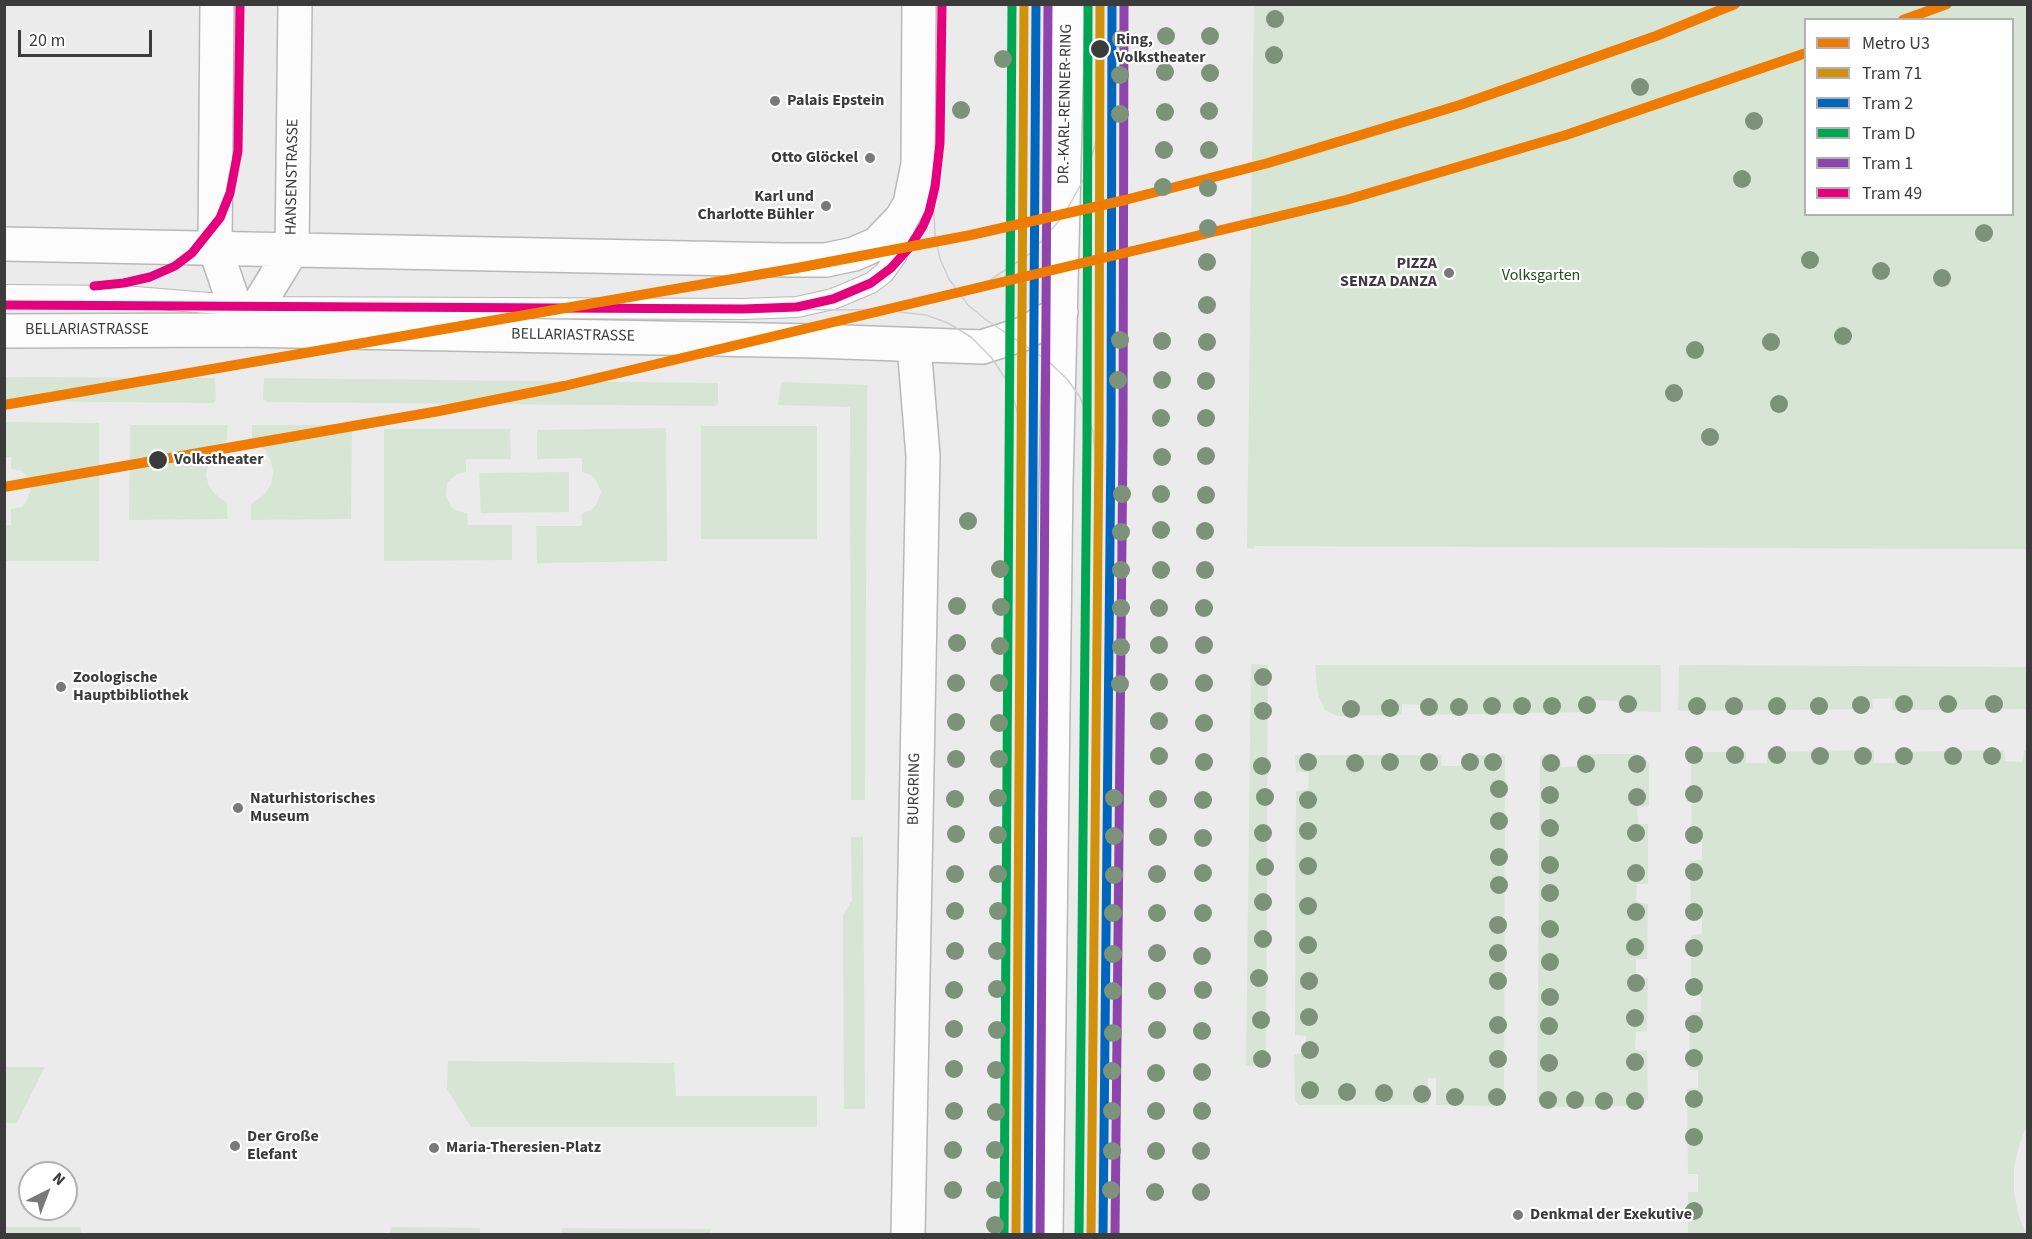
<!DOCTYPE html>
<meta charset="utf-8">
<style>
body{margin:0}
#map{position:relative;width:2032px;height:1239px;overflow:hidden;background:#ebebeb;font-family:"Source Sans 3",sans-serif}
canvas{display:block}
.frame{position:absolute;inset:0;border:6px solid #3b3b3c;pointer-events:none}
.legend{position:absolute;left:1804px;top:18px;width:210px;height:198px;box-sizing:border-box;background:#fff;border:2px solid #b1b1b1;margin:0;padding:8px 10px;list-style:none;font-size:18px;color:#3b3b3c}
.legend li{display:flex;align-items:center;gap:12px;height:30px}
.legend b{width:30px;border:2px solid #b1b1b1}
.north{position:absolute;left:18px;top:1161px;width:60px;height:60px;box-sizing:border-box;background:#fff;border:2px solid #b1b1b1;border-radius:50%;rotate:42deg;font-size:16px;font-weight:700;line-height:24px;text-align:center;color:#3b3b3c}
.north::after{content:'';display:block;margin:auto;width:21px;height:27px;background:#797979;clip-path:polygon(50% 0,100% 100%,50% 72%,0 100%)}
.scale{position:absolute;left:18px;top:30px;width:134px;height:27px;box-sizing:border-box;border:3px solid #3b3b3c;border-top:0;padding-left:8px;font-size:18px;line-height:21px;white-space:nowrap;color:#3b3b3c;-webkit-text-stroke:4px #fff;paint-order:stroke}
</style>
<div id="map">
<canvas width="2032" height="1239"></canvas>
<div class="frame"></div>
<ul class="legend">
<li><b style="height:8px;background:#ef7c00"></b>Metro U3</li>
<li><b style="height:8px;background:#d1910c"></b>Tram 71</li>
<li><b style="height:8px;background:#0065bd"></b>Tram 2</li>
<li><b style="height:8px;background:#00a651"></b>Tram D</li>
<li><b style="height:8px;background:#8e44ad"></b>Tram 1</li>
<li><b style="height:8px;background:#e5007d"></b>Tram 49</li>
</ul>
<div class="north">N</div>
<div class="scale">20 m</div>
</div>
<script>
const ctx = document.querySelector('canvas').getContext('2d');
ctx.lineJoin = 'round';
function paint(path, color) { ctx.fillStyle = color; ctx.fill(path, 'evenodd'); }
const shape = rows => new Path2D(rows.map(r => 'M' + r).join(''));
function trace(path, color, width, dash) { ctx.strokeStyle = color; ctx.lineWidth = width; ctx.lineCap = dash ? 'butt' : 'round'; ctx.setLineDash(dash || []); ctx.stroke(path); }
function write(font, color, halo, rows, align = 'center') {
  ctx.font = font + ' "Source Sans 3",sans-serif'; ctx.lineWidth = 4.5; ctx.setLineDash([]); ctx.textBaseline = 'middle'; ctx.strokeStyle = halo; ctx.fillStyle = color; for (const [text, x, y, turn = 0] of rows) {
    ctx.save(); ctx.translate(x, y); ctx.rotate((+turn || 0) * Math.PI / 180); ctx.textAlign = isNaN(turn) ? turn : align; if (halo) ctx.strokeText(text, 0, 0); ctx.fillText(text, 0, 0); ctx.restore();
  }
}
paint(shape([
 [1254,5,2027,5,2027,549,1255,546,1253,549,1247,548],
 [1806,20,2012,20,2012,214,1806,214],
 [5,377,215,378,216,400,214,403,5,401],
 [264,378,718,383,718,404,715,406,267,402,263,399],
 [781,382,867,385,865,800,851,800,850,407,778,405],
 [5,422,99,423,99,561,5,561,5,525,11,525,11,509,22,507,26,502,31,489,27,476,22,471,11,469,11,457,5,457],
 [130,425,227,425,227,440,218,446,211,454,206,475,209,486,215,494,227,503,227,519,129,520],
 [252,425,352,425,351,519,251,520,251,504,265,494,271,484,273,473,271,461,266,451,252,440],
 [701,426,817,426,817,539,701,539],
 [666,428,667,561,537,563,536,526,582,526,582,513,591,510,596,505,601,492,596,480,591,475,582,472,582,458,537,459,537,430],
 [384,429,510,429,511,459,466,459,466,472,457,474,452,478,447,483,446,496,451,507,457,511,467,513,468,525,512,525,512,560,384,561],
 [569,472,569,512,481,513,479,473],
 [1251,664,1268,665,1266,1065,1246,1066],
 [1315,665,1661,665,1661,712,1619,711,1618,701,1595,700,1594,712,1422,715,1422,705,1402,704,1402,715,1337,716,1325,710,1318,695],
 [1679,665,2027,667,2027,709,1892,710,1892,698,1872,699,1873,709,1678,711],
 [1874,750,1874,763,1895,763,1894,752,2004,750,2005,761,2023,762,2024,750,2027,750,2028,1122,2019,1146,2014,1168,2014,1191,2018,1214,2026,1234,1688,1234,1688,1192,1698,1192,1698,1174,1688,1174,1687,1089,1698,1088,1698,1070,1689,1070,1690,1012,1701,1012,1701,995,1691,995,1691,935,1702,934,1702,917,1691,916,1690,861,1702,860,1702,842,1692,842,1691,762,1693,755,1702,752,1746,752,1746,763,1767,763,1767,752],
 [1580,754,1635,754,1644,757,1649,763,1649,806,1637,807,1638,824,1648,824,1648,884,1637,884,1636,902,1648,904,1647,959,1636,959,1636,978,1648,978,1647,1031,1636,1032,1635,1050,1647,1051,1648,1099,1642,1106,1543,1107,1537,1101,1540,755,1559,756,1561,767,1580,766],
 [1295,755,1442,755,1441,766,1462,766,1462,755,1505,755,1504,1100,1498,1106,1436,1105,1436,1078,1428,1078,1428,1105,1299,1105,1295,1101,1294,1054,1307,1054,1306,1036,1295,1035,1296,791,1308,790,1309,772,1296,772],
 [851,837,863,837,865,1109,844,1109,843,915,852,900],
 [448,1061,674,1063,676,1096,817,1096,817,1127,471,1127,447,1089],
 [5,1067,45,1067,17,1123,5,1123],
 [5,1227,80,1227,82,1234,5,1234],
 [391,1227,480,1228,480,1234,389,1234],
 [562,1228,710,1229,710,1234,562,1234]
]), '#d7e5d5');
const service = shape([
 [4,295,124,296,257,307,743,309,797,307,833,299,871,283,884,273,897,255,907,219]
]);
const minor = shape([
 [4,244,785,260,826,260,854,254,877,244,901,219,910,204,918,164,919,4],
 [243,330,292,250,295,4],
 [908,1234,923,456,914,345]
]);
const tertiary = shape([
 [217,4,215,248,243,330]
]);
const secondary = shape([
 [4,331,243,330,815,341,982,347,1023,334,1061,312],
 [1046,1234,1056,483,1068,4]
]);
trace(service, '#b8b8b8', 22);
trace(minor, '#b8b8b8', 36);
trace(tertiary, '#b8b8b8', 36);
trace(secondary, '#b8b8b8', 36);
trace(service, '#fcfcfc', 20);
trace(minor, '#fcfcfc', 33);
trace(tertiary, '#fcfcfc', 33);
trace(secondary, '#fcfcfc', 33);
trace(shape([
 [937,168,934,213,935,235,940,259,949,279,968,305,985,319,1048,361,1067,379,1080,397,1093,431,1097,480],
 [743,309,860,310],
 [852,310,877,309,919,303,956,292,990,280,1031,253,1064,215,1087,173,1097,138,1099,98],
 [899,312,926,315,948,323,971,337,991,357,1007,381,1012,395,1017,410,1021,454]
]), '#cececf', 1.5);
trace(shape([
 [1016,1234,1024,4],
 [1091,1234,1099,441,1100,4]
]), '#d1910c', 9);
trace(shape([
 [1028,1234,1036,4],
 [1103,1234,1111,441,1112,4]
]), '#0065bd', 9);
trace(shape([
 [1004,1234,1012,4],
 [1079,1234,1087,441,1088,4]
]), '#00a651', 9);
trace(shape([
 [1040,1234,1048,4],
 [1115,1234,1123,441,1124,4]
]), '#8e44ad', 9);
trace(shape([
 [94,286,124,283,150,277,175,266,192,253,220,218,230,193,238,151,240,4],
 [4,305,743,309,797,307,833,299,871,283,891,268,909,248,923,226,929,212,935,187,940,143,942,4]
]), '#e5007d', 9);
trace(shape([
 [1903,20,1947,4],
 [4,405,797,268,971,235,1125,200,1268,163,1460,105,1656,36,1735,4],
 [4,487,439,411,564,386,1255,222,1346,200,1566,135,1806,53]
]), '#ef7c00', 10);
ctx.fillStyle = '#7c937a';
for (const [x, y] of [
 [1275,19],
 [1166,36],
 [1210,36],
 [1121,39],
 [1274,55],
 [1003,59],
 [1165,72],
 [1210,73],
 [1120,75],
 [1640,87],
 [961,110],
 [1209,111],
 [1165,112],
 [1120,114],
 [1754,121],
 [1164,150],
 [1209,150],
 [1742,179],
 [1163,187],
 [1208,188],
 [1208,228],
 [1984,233],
 [1810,260],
 [1207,262],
 [1881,271],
 [1942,278],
 [1207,305],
 [1843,336],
 [1120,340],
 [1162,341],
 [1207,342],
 [1771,342],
 [1695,350],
 [1118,380],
 [1162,380],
 [1206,381],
 [1674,393],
 [1779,404],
 [1161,418],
 [1206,418],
 [1710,437],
 [1206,456],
 [1162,457],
 [1122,494],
 [1161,494],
 [1206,495],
 [968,521],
 [1161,530],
 [1205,531],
 [1121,532],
 [1000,569],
 [1121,570],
 [1161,570],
 [1205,570],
 [957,606],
 [1001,607],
 [1121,608],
 [1159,608],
 [1204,608],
 [957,643],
 [1159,645],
 [1204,645],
 [1000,646],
 [1121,647],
 [1263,677],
 [1159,682],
 [956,683],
 [999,683],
 [1204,683],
 [1120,684],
 [1628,704],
 [1904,704],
 [1948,704],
 [1994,704],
 [1587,705],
 [1861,705],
 [1492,706],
 [1522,706],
 [1552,706],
 [1697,706],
 [1734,706],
 [1777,706],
 [1819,706],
 [1429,707],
 [1459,707],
 [1390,708],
 [1351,709],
 [1263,711],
 [1159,721],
 [956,722],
 [999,723],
 [1204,723],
 [1694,755],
 [1735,755],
 [1777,755],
 [1159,756],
 [1820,756],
 [1863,756],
 [1904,756],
 [1953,756],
 [1992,756],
 [956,759],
 [999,759],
 [1204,762],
 [1308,762],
 [1390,762],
 [1429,762],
 [1470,762],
 [1493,762],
 [1355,763],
 [1551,763],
 [1586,764],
 [1637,764],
 [1262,766],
 [1499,789],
 [1694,794],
 [1550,795],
 [1265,797],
 [1637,797],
 [998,798],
 [1114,798],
 [955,799],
 [1158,799],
 [1203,800],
 [1308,800],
 [1499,821],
 [1550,828],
 [1308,831],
 [1263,833],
 [1636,833],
 [956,834],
 [998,835],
 [1694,835],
 [1114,836],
 [1158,837],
 [1203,838],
 [1499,857],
 [1550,865],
 [1308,866],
 [1265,867],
 [1694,872],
 [1203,873],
 [1636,873],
 [955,874],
 [998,874],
 [1157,874],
 [1114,875],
 [1499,885],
 [1550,893],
 [1263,902],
 [1308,906],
 [955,911],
 [998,911],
 [1636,912],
 [1694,912],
 [1113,913],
 [1157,913],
 [1203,913],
 [1498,925],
 [1550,929],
 [1263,939],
 [1308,945],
 [1635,947],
 [1694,948],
 [955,951],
 [997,951],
 [1157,953],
 [1498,953],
 [1113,954],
 [1202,956],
 [1550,962],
 [1259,978],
 [1309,981],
 [1498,981],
 [1636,983],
 [1694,987],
 [997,989],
 [954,990],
 [1203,990],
 [1113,991],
 [1157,991],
 [1550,997],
 [1309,1017],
 [1635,1018],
 [1261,1020],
 [1694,1024],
 [1498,1025],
 [1549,1026],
 [954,1029],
 [997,1030],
 [1157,1030],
 [1202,1031],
 [1113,1033],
 [1310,1050],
 [1694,1058],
 [1262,1059],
 [1498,1059],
 [1635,1062],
 [1549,1063],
 [954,1069],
 [996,1070],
 [1112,1071],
 [1202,1072],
 [1156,1073],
 [1310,1090],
 [1347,1092],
 [1384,1093],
 [1422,1094],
 [1455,1097],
 [1497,1097],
 [1694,1099],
 [1548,1100],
 [1575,1100],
 [1604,1101],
 [1635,1101],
 [954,1111],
 [1112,1111],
 [1156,1111],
 [1202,1111],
 [996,1112],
 [1694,1137],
 [953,1150],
 [995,1150],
 [1112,1151],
 [1156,1151],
 [1201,1151],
 [953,1190],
 [995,1190],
 [1111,1190],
 [1155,1192],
 [1201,1192],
 [1694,1211],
 [995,1225]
]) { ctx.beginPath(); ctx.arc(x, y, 9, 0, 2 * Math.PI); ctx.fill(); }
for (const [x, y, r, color] of [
 [1100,49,10,"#3b3b3c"],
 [775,101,6,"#797979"],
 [870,158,6,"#797979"],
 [826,206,6,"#797979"],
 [1449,273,6,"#797979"],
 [158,460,10,"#3b3b3c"],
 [61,687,6,"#797979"],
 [238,808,6,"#797979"],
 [235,1146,6,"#797979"],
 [434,1148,6,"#797979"],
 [1518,1215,6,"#797979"]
]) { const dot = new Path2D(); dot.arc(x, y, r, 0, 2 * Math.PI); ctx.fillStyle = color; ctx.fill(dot); trace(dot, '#fff', 2); }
write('bold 16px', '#3b3b3c', '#fff', [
 ["Ring,",1116,40],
 ["Volkstheater",1116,58],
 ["Volkstheater",174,460]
], 'left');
write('bold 16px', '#3b3b3c', '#fff', [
 ["Palais Epstein",787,101],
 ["Otto Glöckel",858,158,"right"],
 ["Karl und",814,197,"right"],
 ["Charlotte Bühler",814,215,"right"],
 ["PIZZA",1437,264,"right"],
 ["SENZA DANZA",1437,282,"right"],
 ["Zoologische",73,678],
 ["Hauptbibliothek",73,696],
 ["Naturhistorisches",250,799],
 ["Museum",250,817],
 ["Der Große",247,1137],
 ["Elefant",247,1155],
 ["Maria-Theresien-Platz",446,1148],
 ["Denkmal der Exekutive",1530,1215]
], 'left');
write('16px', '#3b3b3c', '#fff', [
 ["DR.-KARL-RENNER-RING",1066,104,-89],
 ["HANSENSTRASSE",293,177,-89],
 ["BELLARIASTRASSE",87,330],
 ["BELLARIASTRASSE",573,336,1],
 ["BURGRING",915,789,-89]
]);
write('16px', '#214b1d', '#fff', [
 ["Volksgarten",1541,276]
]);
</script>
